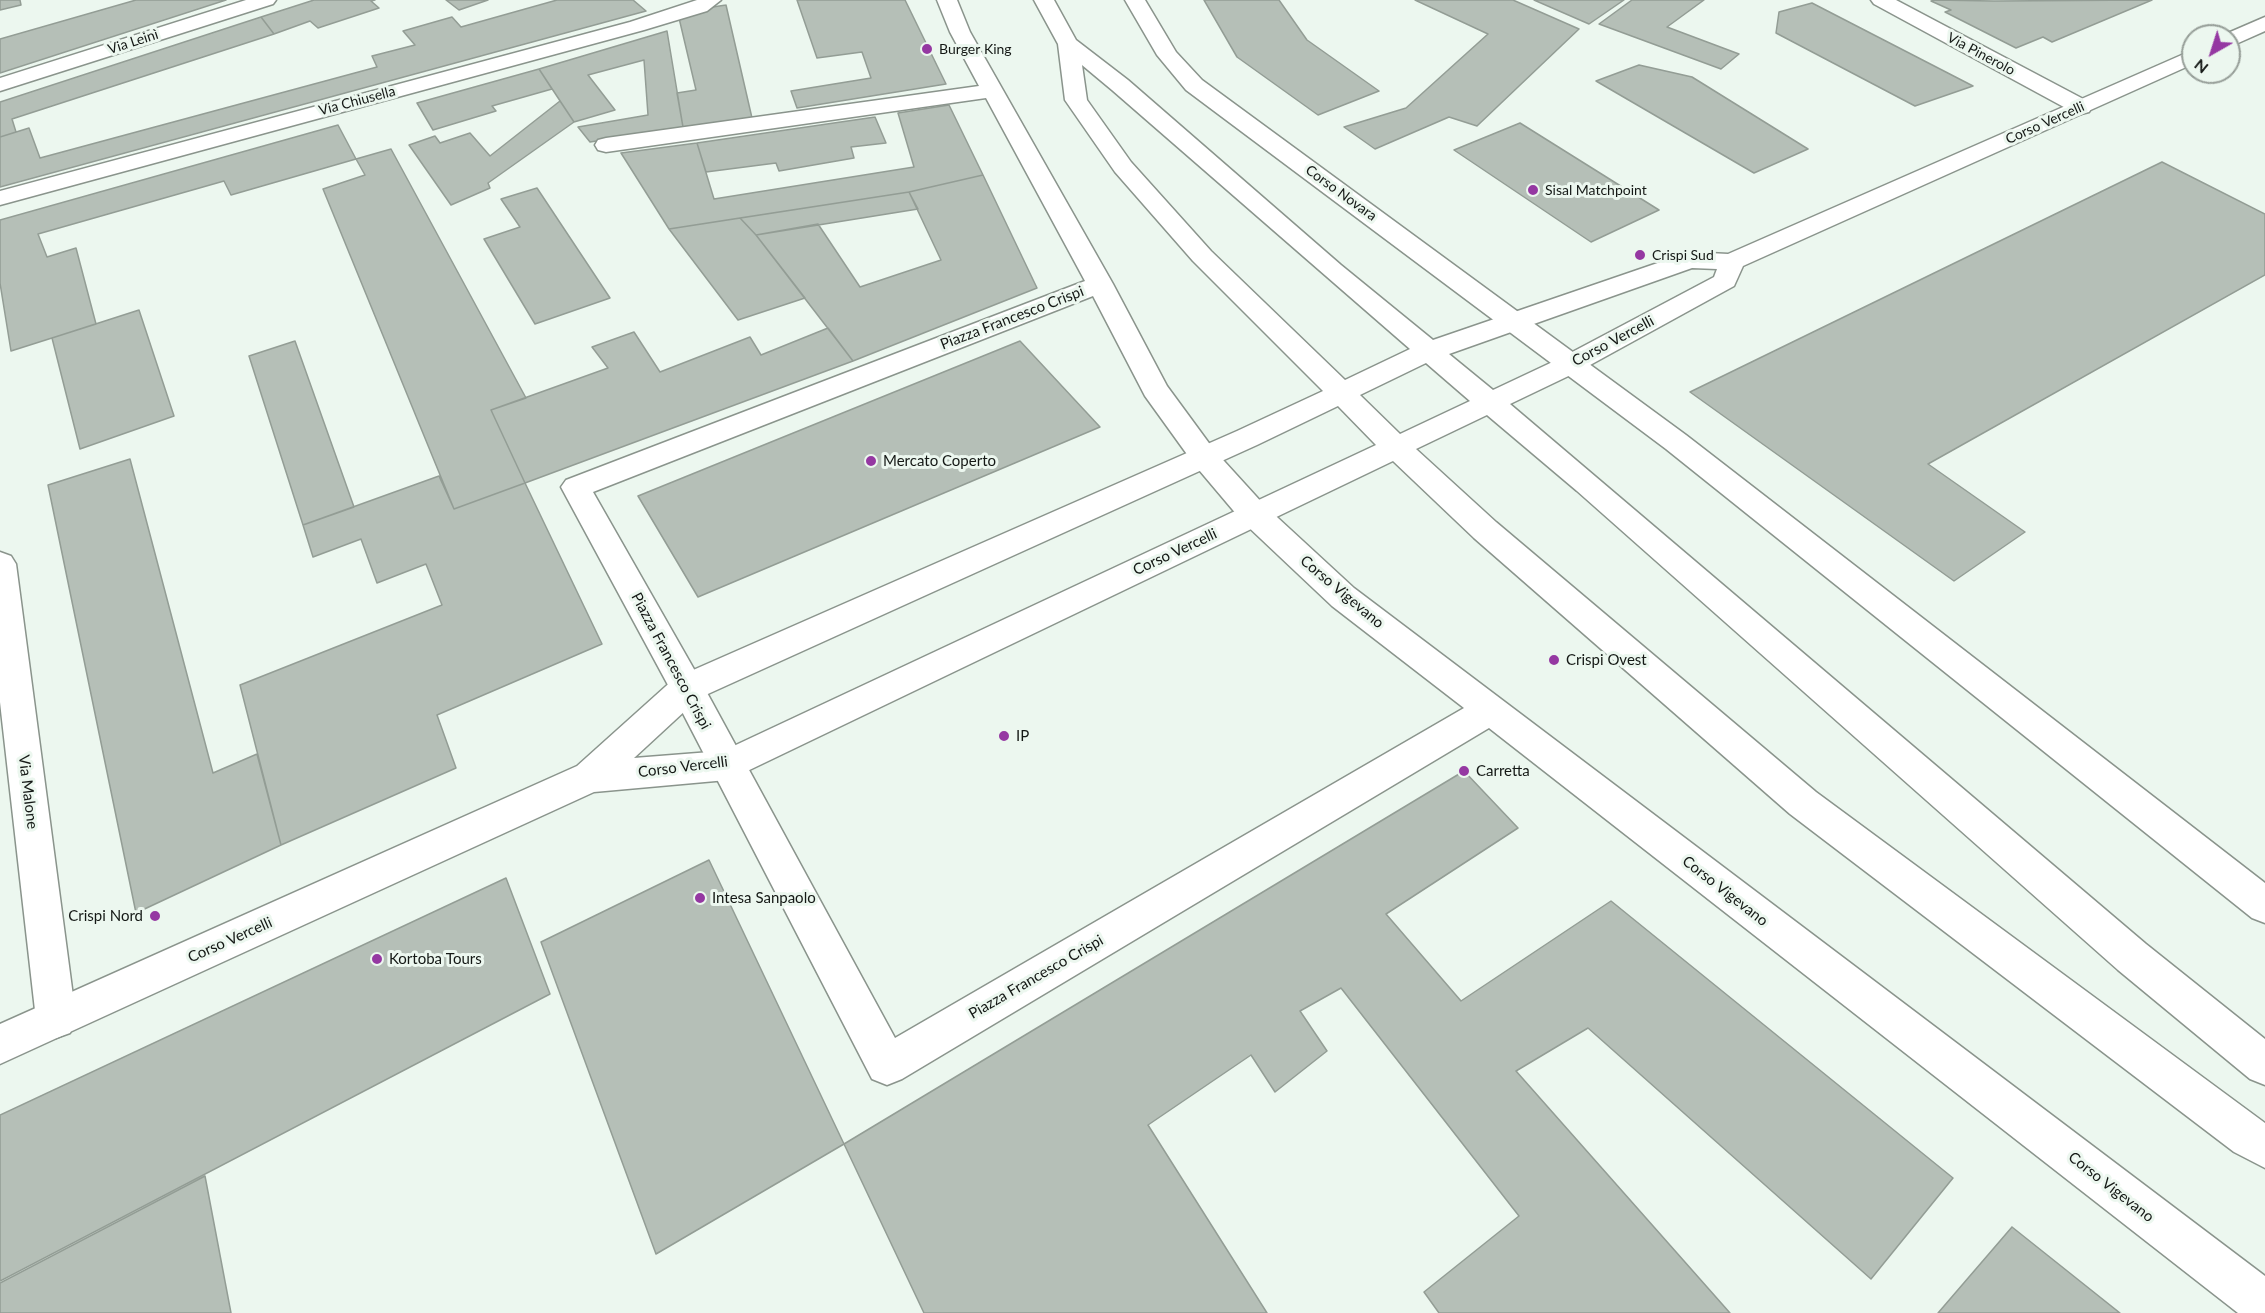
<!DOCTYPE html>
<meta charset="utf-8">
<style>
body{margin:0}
#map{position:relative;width:2265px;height:1313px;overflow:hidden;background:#ecf7ef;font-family:Lato,sans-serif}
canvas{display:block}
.north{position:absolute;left:2181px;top:24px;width:60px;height:60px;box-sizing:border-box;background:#ecf7ef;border:2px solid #969e98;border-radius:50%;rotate:219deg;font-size:16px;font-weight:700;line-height:24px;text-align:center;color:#141815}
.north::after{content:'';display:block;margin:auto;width:21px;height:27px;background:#9538a2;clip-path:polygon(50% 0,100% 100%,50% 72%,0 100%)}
</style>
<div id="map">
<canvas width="2265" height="1313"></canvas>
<div class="north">N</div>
</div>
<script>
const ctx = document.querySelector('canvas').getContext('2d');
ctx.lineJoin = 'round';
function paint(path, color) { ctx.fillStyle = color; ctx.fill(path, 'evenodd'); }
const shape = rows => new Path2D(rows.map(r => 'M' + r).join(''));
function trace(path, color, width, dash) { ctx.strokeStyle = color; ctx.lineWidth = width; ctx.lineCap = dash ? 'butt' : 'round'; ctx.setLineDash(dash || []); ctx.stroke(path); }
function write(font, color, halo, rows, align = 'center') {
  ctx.font = font + ' Lato,sans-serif'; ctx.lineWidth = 6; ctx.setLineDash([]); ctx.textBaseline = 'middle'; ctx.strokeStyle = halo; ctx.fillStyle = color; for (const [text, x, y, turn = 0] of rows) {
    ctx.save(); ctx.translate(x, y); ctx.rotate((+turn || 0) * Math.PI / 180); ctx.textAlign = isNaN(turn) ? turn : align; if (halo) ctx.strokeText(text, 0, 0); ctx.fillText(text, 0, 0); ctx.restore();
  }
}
const building = shape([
 [0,0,20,0,21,5,0,10,0,0],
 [136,0,226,0,0,73,0,39,136,0],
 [314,0,375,0,371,1,379,8,318,28,310,21,274,34,261,17,314,0],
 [446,0,488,0,459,10,446,0],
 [557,0,633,0,646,11,0,187,0,137,29,128,40,158,377,67,372,56,415,45,403,31,452,17,461,27,557,0],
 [797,0,905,0,946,84,797,108,791,91,871,78,862,52,817,58,797,0],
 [1204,0,1279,0,1307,40,1379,91,1318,115,1237,57,1204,0],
 [1415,0,1513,0,1579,29,1477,126,1449,117,1375,149,1344,127,1406,108,1488,34,1415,0],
 [1534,0,1624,0,1589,24,1534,0],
 [1632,0,1704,0,1667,27,1739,54,1721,69,1599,24,1632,0],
 [1935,0,1994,1,2152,0,2052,42,2043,37,2016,48,1945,12,1951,10,1931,1,1935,0],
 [1812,3,1973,86,1915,106,1776,33,1779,12,1812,3],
 [726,5,752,118,683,127,677,93,696,90,679,18,693,10,726,5],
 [261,17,274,34,12,119,16,132,0,137,0,102,261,17],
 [667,31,683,127,590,142,578,127,648,115,644,60,588,75,615,110,574,122,539,69,667,31],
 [1639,65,1692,77,1808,149,1754,173,1596,81,1639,65],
 [539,69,552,89,492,106,496,111,433,130,417,103,539,69],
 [560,101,574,122,488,183,490,188,451,205,409,145,435,136,440,143,470,133,490,156,560,101],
 [949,105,983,175,909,192,669,229,621,153,697,143,714,199,914,167,898,113,949,105],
 [875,117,886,143,851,147,854,158,779,171,776,163,706,172,697,143,875,117],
 [1520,123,1659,210,1591,242,1454,150,1520,123],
 [338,125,356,159,231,195,224,181,38,234,47,257,76,248,96,324,11,351,0,283,0,220,338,125],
 [391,149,526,398,491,410,525,483,454,509,323,189,365,175,356,159,391,149],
 [2162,162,2265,214,2265,275,1928,464,2025,532,1954,581,1690,392,2162,162],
 [983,175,1037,288,853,361,756,235,818,224,860,287,941,260,909,192,983,175],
 [537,188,610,298,535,324,484,239,520,227,501,199,537,188],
 [909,192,918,209,756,235,740,218,909,192],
 [740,218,756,235,805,298,738,320,669,229,740,218],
 [139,310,174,416,80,449,52,338,139,310],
 [828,328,853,361,525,483,491,410,608,368,592,347,634,332,660,372,750,337,761,355,828,328],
 [295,341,354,507,303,525,249,356,295,341],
 [1020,341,1100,427,698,597,638,496,1020,341],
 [130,459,213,773,257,754,281,845,136,913,48,485,130,459],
 [439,476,454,509,525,483,602,644,437,715,456,768,281,845,240,685,442,605,426,564,377,583,361,539,313,557,303,525,439,476],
 [1464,771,1518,828,1386,914,1461,1001,1611,901,1953,1178,1871,1279,1588,1028,1516,1071,1730,1313,1439,1313,1424,1292,1519,1216,1341,988,1300,1011,1327,1051,1275,1092,1251,1055,1148,1125,1267,1313,924,1313,844,1144,1464,771],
 [709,860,844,1144,656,1254,541,942,709,860],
 [506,878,550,994,0,1281,0,1115,506,878],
 [205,1176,231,1313,0,1313,0,1283,205,1176],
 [2012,1227,2120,1313,1938,1313,2012,1227]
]);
paint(building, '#b5bfb7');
trace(building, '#939d95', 1.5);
const street = shape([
 [246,0,276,0,273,4,0,91,0,78,246,0],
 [697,0,721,0,707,11,644,30,0,205,0,191,630,22,697,0],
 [937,0,957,0,970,32,1113,284,1167,386,1214,450,1265,506,1354,588,2265,1276,2265,1313,2238,1313,1489,728,902,1079,887,1085,872,1079,675,698,561,487,566,480,1085,281,986,98,606,152,598,150,595,145,598,140,606,138,979,86,950,32,937,0],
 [1093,296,1145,396,1194,464,1243,522,1332,606,1464,708,895,1038,699,678,593,492,1093,296],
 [1125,0,1145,0,1176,52,1202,80,1686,435,2265,883,2265,923,2252,918,1666,449,1186,90,1157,55,1125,0],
 [1871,0,1896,0,2089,102,2092,107,2089,112,2081,114,2073,112,1874,4,1871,0],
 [0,552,11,556,16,564,76,1019,70,1033,56,1038,42,1033,36,1019,0,702,0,552]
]);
const secondary = shape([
 [1034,0,1054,0,1076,40,1128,80,1341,265,1433,340,1681,255,1690,252,1728,254,2193,50,2193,64,1743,266,1734,286,1581,370,1510,404,2146,944,2265,1039,2265,1085,2250,1079,2118,970,1577,491,1487,415,1416,449,1496,522,1816,792,2265,1123,2265,1168,2234,1152,1790,814,1474,538,1393,461,739,775,727,780,594,792,0,1064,0,1024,577,766,675,678,1237,431,1323,391,1193,261,1115,172,1065,100,1058,44,1034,0],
 [1082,65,1112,90,1410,349,1345,380,1211,251,1131,162,1087,100,1082,65],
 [1692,268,1717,269,1714,277,1561,358,1493,390,1449,354,1692,268],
 [1426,363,1470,401,1400,434,1360,395,1426,363],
 [1338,406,1376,445,723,751,634,758,699,698,1257,445,1338,406],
 [2265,17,2265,31,2236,44,2229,46,2229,36,2221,36,2265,17]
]);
trace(street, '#8a948c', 3);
trace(secondary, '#8a948c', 3);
paint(street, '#fff');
paint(secondary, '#fff');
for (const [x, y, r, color] of [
 [927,49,6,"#9538a2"],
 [1533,190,6,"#9538a2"],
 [1640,255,6,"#9538a2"],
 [871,461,6,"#9538a2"],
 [1554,660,6,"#9538a2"],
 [1004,736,6,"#9538a2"],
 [1464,771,6,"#9538a2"],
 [700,898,6,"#9538a2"],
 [155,916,6,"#9538a2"],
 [377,959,6,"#9538a2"]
]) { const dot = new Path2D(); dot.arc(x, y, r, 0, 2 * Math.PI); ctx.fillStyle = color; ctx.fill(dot); trace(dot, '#ecf7ef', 2); }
write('14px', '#141815', '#ecf7ef', [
 ["Via Leinì",133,42,-18],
 ["Via Pinerolo",1981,54,28],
 ["Via Chiusella",357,101,-15],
 ["Corso Vercelli",2045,123,-24],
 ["Corso Novara",1341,193,36]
]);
write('14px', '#141815', '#ecf7ef', [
 ["Burger King",939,49],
 ["Sisal Matchpoint",1545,190],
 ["Crispi Sud",1652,255]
], 'left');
write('15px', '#141815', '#ecf7ef', [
 ["Piazza Francesco Crispi",1012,318,-21],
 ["Corso Vercelli",1613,341,-28],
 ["Corso Vercelli",1175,552,-25],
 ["Corso Vigevano",1342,592,40],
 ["Piazza Francesco Crispi",671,661,62],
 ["Corso Vercelli",683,767,-7],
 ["Via Malone",28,792,83],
 ["Corso Vigevano",1725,891,38],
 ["Corso Vercelli",230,940,-24],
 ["Piazza Francesco Crispi",1036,977,-30],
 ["Corso Vigevano",2111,1187,38]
]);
write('15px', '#141815', '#ecf7ef', [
 ["Mercato Coperto",883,461],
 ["Crispi Ovest",1566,660],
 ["IP",1016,736],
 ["Carretta",1476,771],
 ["Intesa Sanpaolo",712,898],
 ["Crispi Nord",143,916,"right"],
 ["Kortoba Tours",389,959]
], 'left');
</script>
